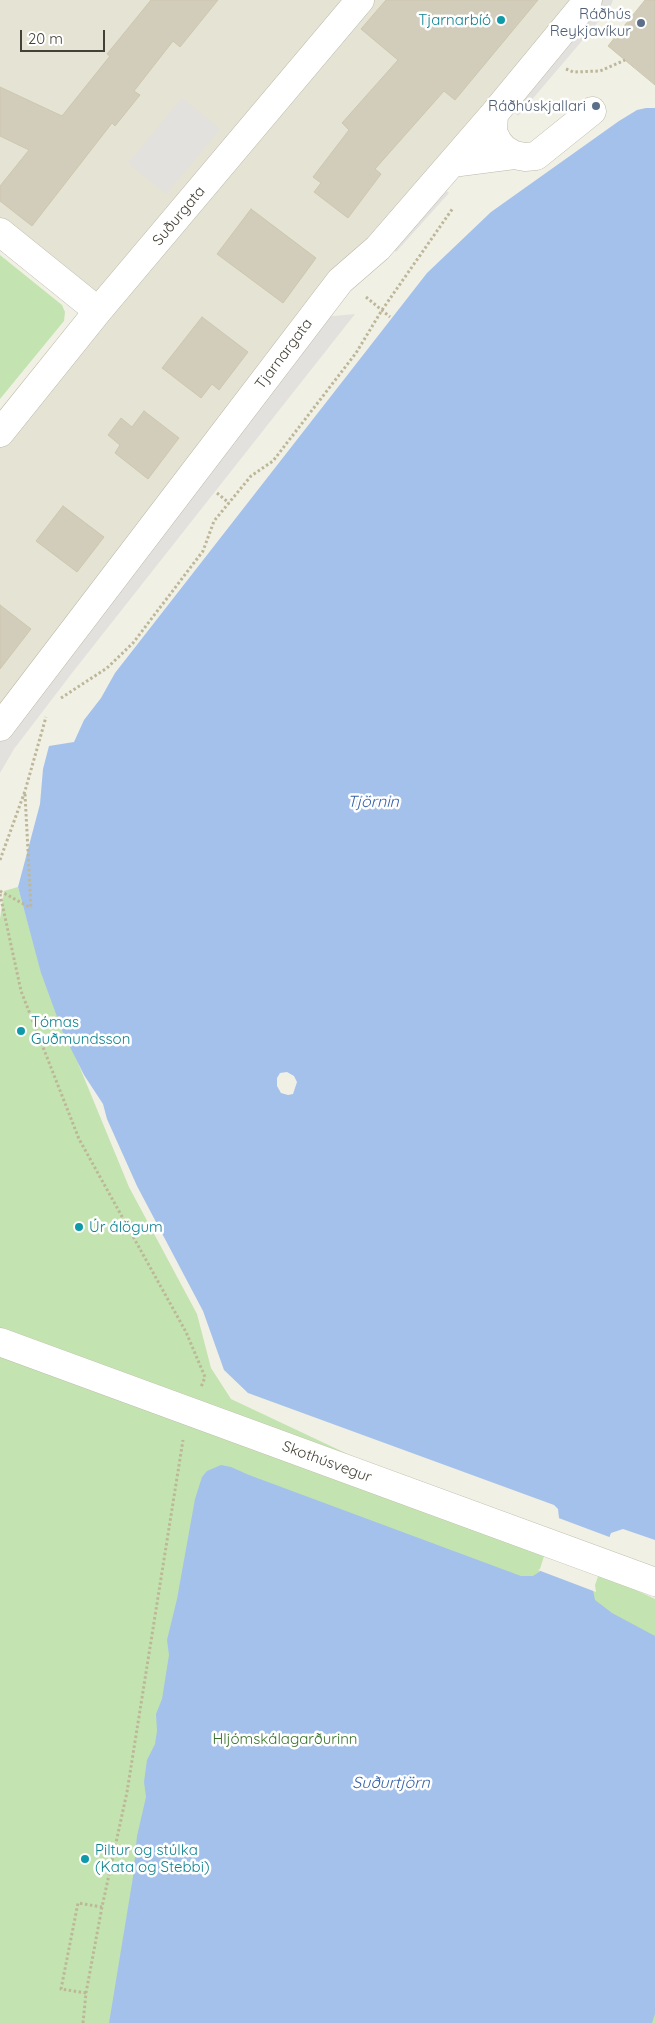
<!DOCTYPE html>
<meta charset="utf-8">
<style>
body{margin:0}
#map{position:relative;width:655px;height:2023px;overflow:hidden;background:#f1f0e5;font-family:Quicksand,sans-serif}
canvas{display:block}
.scale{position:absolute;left:20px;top:30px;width:85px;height:22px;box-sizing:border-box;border:2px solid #434035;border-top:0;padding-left:6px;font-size:15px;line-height:18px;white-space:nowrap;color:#434035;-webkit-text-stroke:4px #fff;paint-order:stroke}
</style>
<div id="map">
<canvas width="655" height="2023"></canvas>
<div class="scale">20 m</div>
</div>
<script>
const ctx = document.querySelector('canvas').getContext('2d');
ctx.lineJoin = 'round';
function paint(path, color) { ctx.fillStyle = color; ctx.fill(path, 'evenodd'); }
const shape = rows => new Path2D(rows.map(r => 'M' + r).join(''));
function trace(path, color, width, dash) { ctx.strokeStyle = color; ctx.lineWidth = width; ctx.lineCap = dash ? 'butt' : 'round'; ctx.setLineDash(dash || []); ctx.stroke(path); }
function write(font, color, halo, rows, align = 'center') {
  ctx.font = font + ' Quicksand,sans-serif'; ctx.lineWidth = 5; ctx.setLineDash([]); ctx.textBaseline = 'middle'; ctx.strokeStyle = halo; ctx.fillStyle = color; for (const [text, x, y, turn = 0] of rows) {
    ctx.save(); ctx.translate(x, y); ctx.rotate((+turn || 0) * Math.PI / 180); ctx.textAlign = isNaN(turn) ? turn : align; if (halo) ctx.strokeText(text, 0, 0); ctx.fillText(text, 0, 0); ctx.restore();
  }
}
paint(shape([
 [0,0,578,0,444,163,0,736,0,429,94,313,0,235]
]), '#e5e3d3');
paint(shape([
 [0,255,62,305,65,312,64,321,0,399],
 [18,887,43,978,129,1187,197,1314,211,1368,231,1399,655,1599,655,2023,0,2023,0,919,4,891]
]), '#c3e4b0');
paint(shape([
 [601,0,613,0,610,8,518,116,510,109],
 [182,98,220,129,166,194,128,163],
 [439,185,449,193,396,252,387,244],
 [355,314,72,673,14,749,0,773,0,731,323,317]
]), '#e2e1dd');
paint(shape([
 [646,108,655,108,655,1540,623,1529,611,1533,592,1585,595,1600,612,1613,655,1636,655,2014,652,2023,109,2023,133,1877,137,1836,146,1797,144,1782,147,1760,155,1744,157,1731,156,1714,162,1699,169,1655,167,1640,177,1599,195,1499,202,1477,207,1471,221,1465,231,1467,249,1475,521,1576,533,1576,542,1570,559,1518,558,1509,554,1505,248,1393,224,1370,203,1311,137,1186,107,1119,103,1104,84,1075,63,1033,41,973,18,887,40,804,43,769,49,746,74,742,84,720,101,698,115,673,427,273,491,212,619,121,637,110],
 [287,1072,294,1076,297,1082,293,1094,288,1095,281,1093,277,1086,277,1078,280,1073]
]), '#a4c1eb');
paint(shape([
 [556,1517,612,1538,595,1585,596,1592,538,1570,540,1569]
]), '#f1f0e5');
const building = shape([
 [151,0,218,0,180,47,173,41,134,91,140,95,115,126,112,123,32,226,0,201,0,186,29,150,0,136,0,87,62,116,110,56,107,54,151,0],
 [386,0,538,0,455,100,444,91,375,169,381,174,348,218,314,192,321,183,313,177,349,130,342,123,398,60,361,29,386,0],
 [645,0,655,0,655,85,608,46,645,0],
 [251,209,316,258,283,303,217,254,251,209],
 [202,317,248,352,219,390,212,384,201,398,162,368,202,317],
 [144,411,179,438,148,479,115,453,120,445,108,435,121,418,132,427,144,411],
 [63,506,104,537,77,572,36,541,63,506],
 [0,605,31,629,0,669,0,605]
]);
paint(building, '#d2cdbb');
trace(building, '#cdc7af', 1);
const minor = shape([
 [494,114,493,132,498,142,504,149,514,155,525,157,536,156,592,111],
 [452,163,514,155],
 [0,232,98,311],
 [0,433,98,311,360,0],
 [0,727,340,281,378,248,494,114,588,0],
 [0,1342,655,1582]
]);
trace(minor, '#bcb9a8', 29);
trace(shape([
 [566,69,573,72,600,71,625,60],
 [366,297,390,317],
 [217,493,229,503],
 [61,698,107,668,133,643,203,551,214,521,251,476,273,461,356,353,382,310,453,208],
 [25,794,31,908],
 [0,860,25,791,46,717],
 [0,891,31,908],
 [0,894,21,991,79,1139,186,1332,205,1377,201,1387],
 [86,1993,61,1989,78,1903,102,1907],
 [83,2023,86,1993,102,1907,127,1792,183,1440]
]), '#bdb79a', 3, [2.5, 2.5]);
trace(minor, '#fff', 28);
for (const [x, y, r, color] of [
 [501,20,5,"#0f9aa8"],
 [641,23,5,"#5c6f8a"],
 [596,106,5,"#5c6f8a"],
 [21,1031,5,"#0f9aa8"],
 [79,1227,5,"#0f9aa8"],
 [85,1859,5,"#0f9aa8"]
]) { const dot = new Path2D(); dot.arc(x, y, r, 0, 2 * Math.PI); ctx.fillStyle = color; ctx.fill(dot); trace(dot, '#fff', 2); }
write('15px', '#4e5e75', '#fff', [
 ["Ráðhús",631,14],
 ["Reykjavíkur",631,31],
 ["Ráðhúskjallari",586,106]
], 'right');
write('15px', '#0d838f', '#fff', [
 ["Tjarnarbíó",491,20,"right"],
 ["Tómas",31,1022],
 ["Guðmundsson",31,1039],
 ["Úr álögum",89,1227],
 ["Piltur og stúlka",95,1850],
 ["(Kata og Stebbi)",95,1867]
], 'left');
write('15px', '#434035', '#fff', [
 ["Suðurgata",179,216,-50],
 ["Tjarnargata",284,354,-53],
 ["Skothúsvegur",327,1462,20]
]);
write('15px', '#39712c', '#fff', [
 ["Hljómskálagarðurinn",285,1739]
]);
write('italic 16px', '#3562a8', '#fff', [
 ["Tjörnin",373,802],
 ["Suðurtjörn",391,1783]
]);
</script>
